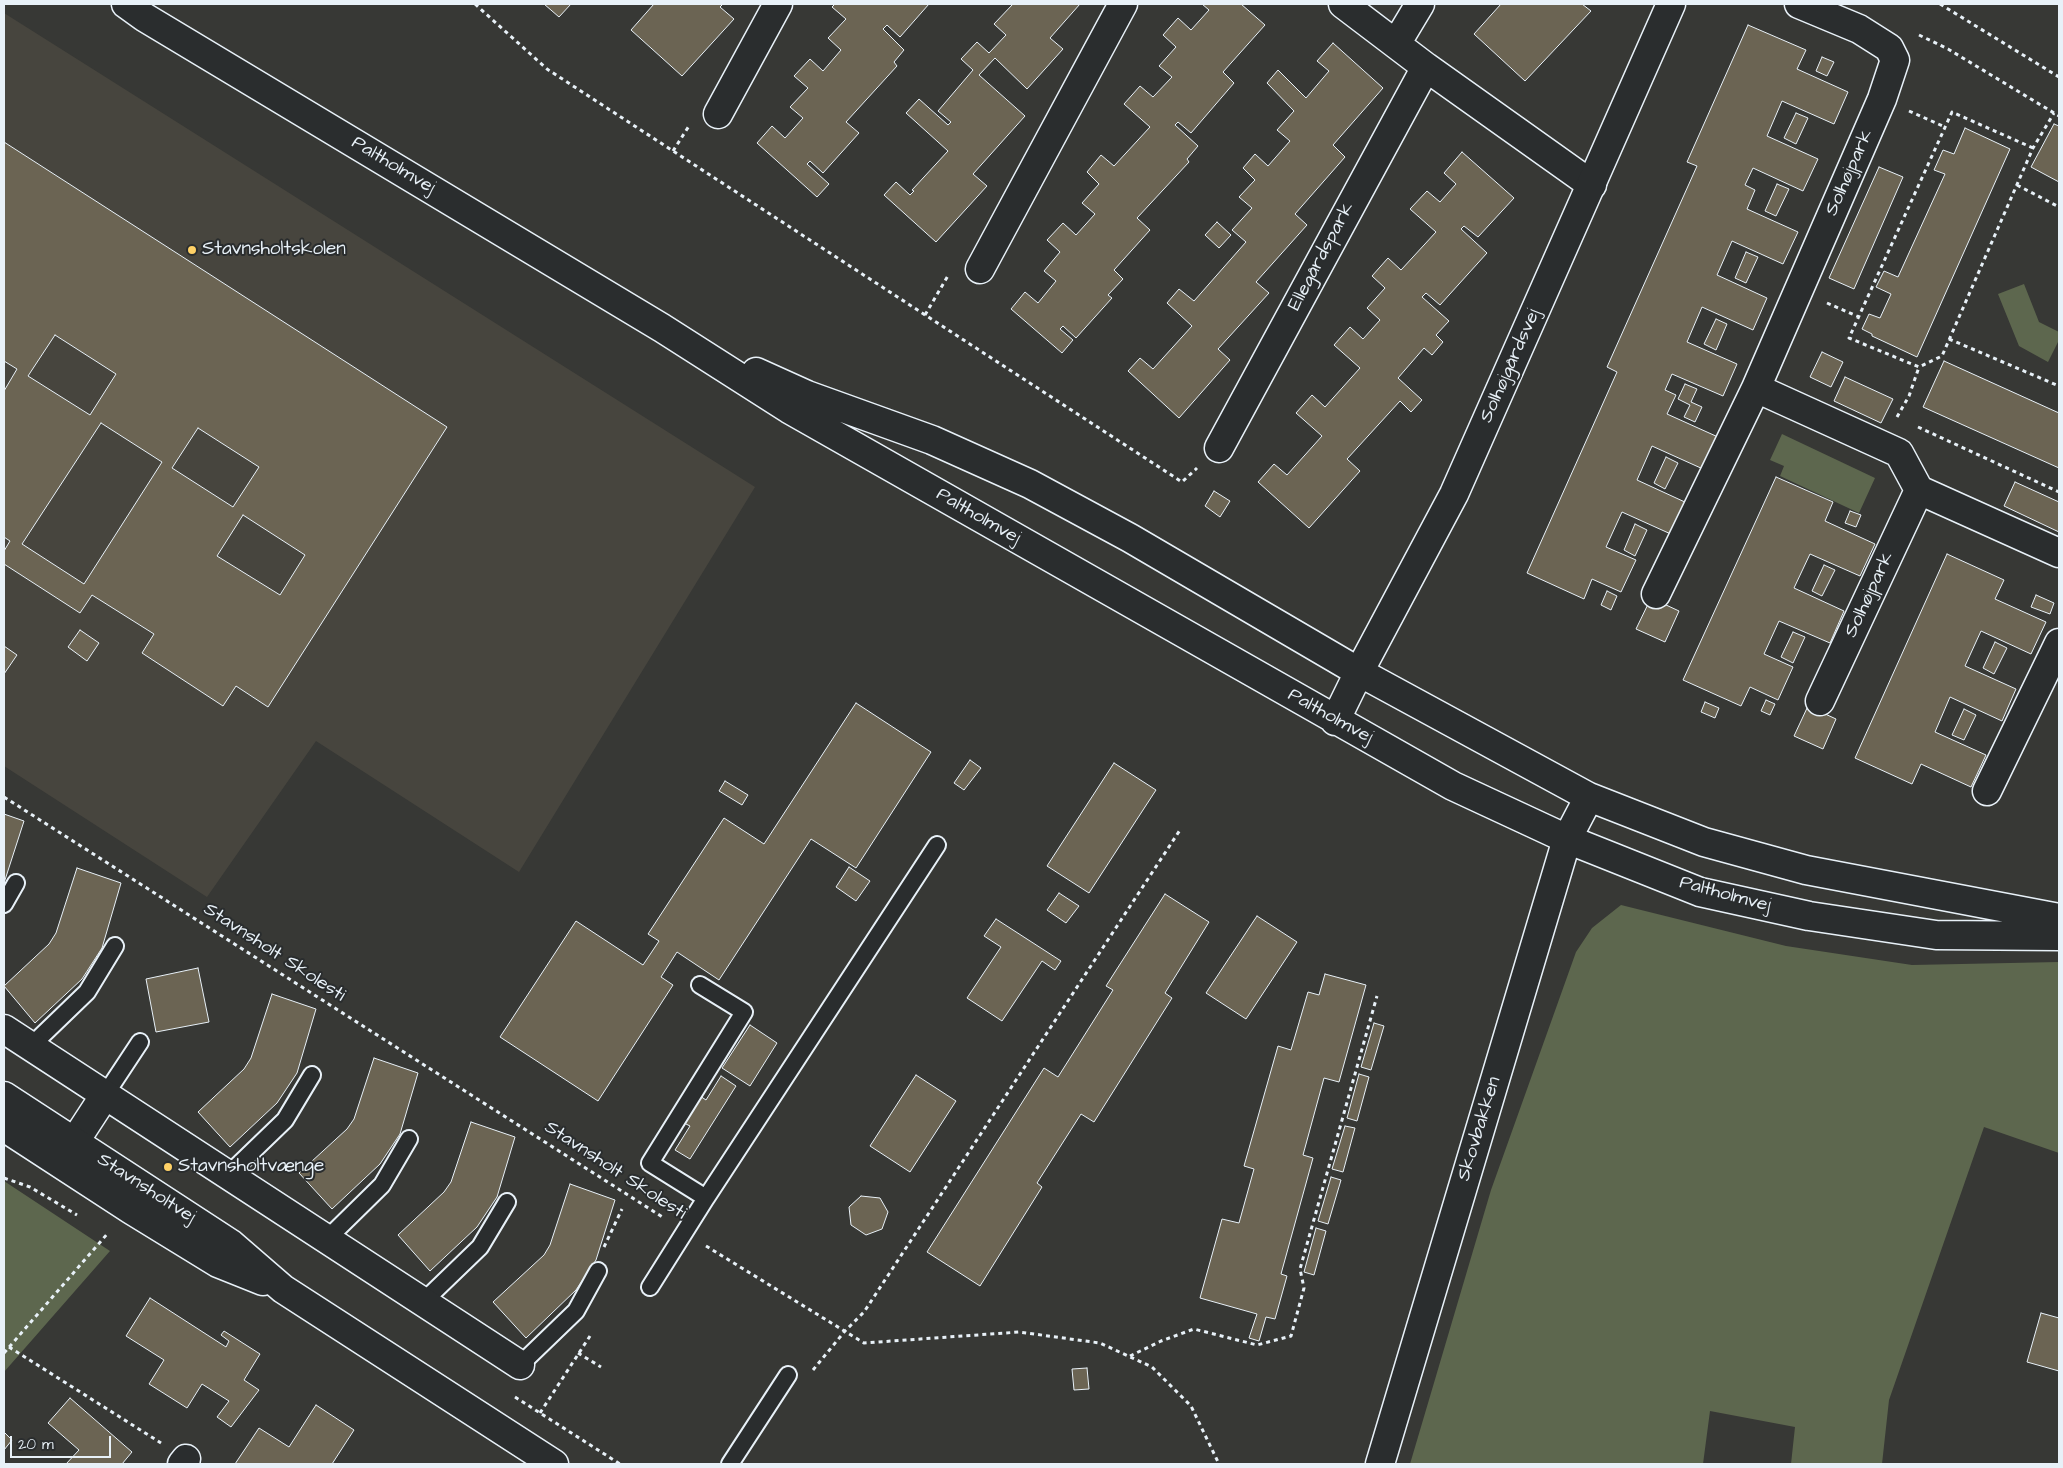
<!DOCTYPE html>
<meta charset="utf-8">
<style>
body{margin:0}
#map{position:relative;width:2063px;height:1468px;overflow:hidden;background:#373835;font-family:"Architects Daughter",sans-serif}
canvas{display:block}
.frame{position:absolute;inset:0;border:5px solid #e8f1f8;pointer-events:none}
.scale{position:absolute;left:10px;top:1436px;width:101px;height:22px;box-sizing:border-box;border:2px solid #e8f1f8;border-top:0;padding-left:6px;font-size:15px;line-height:18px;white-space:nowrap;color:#e8f1f8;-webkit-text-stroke:4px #2a2d2e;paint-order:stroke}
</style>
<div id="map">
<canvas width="2063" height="1468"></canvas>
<div class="frame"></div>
<div class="scale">20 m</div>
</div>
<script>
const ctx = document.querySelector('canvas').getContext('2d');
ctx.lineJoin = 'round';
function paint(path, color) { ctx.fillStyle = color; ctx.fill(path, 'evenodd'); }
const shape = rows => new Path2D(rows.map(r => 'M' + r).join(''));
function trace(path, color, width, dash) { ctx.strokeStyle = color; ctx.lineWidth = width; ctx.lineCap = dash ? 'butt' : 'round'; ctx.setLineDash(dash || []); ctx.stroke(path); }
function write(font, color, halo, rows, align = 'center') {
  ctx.font = font + ' "Architects Daughter",sans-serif'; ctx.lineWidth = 4; ctx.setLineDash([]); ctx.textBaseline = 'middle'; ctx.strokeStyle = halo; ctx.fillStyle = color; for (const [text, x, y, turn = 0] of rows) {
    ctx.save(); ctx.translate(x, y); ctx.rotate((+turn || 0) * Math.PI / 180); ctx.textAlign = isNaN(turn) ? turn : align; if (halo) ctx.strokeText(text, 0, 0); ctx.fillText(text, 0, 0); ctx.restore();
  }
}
paint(shape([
 [4,13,755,487,519,872,316,741,207,897,4,766]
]), '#47453e');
paint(shape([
 [2024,284,2039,322,2059,332,2059,340,2048,362,2019,346,1998,294],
 [1782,434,1875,478,1859,513,1780,476,1784,466,1770,460],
 [1621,905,1786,946,1912,965,2059,962,2059,1153,1984,1127,1889,1400,1882,1464,1791,1464,1795,1427,1710,1411,1703,1464,1410,1464,1491,1190,1576,952,1592,928],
 [4,1181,110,1251,4,1372]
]), '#5d674e');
const building = shape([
 [544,4,571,4,559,17,544,4],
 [654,4,723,4,720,7,734,19,682,76,631,30,654,4],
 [835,4,929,4,900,37,887,25,883,29,904,50,894,62,897,66,846,122,859,133,823,173,810,161,807,164,829,184,817,197,757,143,772,126,785,138,803,118,790,107,808,88,794,76,810,59,823,71,841,50,828,38,846,19,832,7,835,4],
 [1013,4,1080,4,1050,38,1063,49,1027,89,995,58,979,75,1025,116,973,174,987,186,936,242,884,195,896,182,910,195,914,191,912,190,948,151,906,113,919,99,948,125,951,122,938,111,973,70,961,59,977,42,989,53,1006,35,994,24,1013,4],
 [1202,4,1241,4,1265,25,1223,72,1234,83,1191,133,1178,122,1175,125,1198,146,1187,159,1189,162,1137,218,1150,230,1114,270,1123,279,1108,295,1112,298,1076,338,1063,326,1060,329,1073,340,1062,353,1011,309,1025,292,1038,303,1056,281,1044,271,1060,252,1047,240,1063,223,1076,235,1095,214,1082,203,1099,184,1087,172,1101,155,1114,166,1150,127,1124,104,1140,86,1153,97,1172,77,1159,66,1176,47,1163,35,1178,18,1191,30,1209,10,1202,4],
 [1501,4,1582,4,1591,11,1525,81,1474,34,1501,4],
 [1748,25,1806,50,1797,69,1848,92,1834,124,1782,101,1767,136,1818,159,1803,191,1753,168,1745,185,1755,190,1747,209,1798,232,1783,264,1732,241,1717,275,1767,298,1753,330,1702,307,1687,342,1737,364,1723,396,1672,374,1665,390,1676,395,1667,414,1718,437,1703,469,1652,446,1637,480,1687,503,1673,535,1622,512,1606,547,1636,560,1621,592,1592,579,1584,599,1527,573,1617,372,1607,367,1697,166,1687,162,1748,25],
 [1333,43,1383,88,1333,145,1345,157,1295,214,1307,225,1256,282,1269,293,1218,349,1230,360,1179,418,1128,371,1140,358,1153,369,1192,326,1167,303,1179,289,1194,301,1246,242,1232,230,1252,208,1239,197,1255,180,1243,168,1255,154,1268,166,1290,141,1277,130,1294,111,1267,83,1278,70,1306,98,1329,71,1317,61,1333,43],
 [1822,57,1834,62,1827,76,1816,71,1822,57],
 [1796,113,1808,118,1796,144,1784,138,1796,113],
 [2054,124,2059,126,2059,182,2031,167,2054,124],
 [1965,128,2010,149,1917,357,1872,336,1872,334,1862,329,1869,314,1880,318,1891,294,1876,287,1884,271,1898,277,1945,174,1934,170,1943,150,1954,154,1965,128],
 [4,142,447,427,268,707,236,686,223,706,142,653,154,634,92,595,80,613,4,564,4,551,10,541,4,537,4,391,17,369,4,361,4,142],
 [55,335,116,374,90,415,28,376,55,335],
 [101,423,162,462,84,584,22,544,101,423],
 [198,428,259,467,233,507,172,468,198,428],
 [243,515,305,555,280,595,217,556,243,515],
 [1462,152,1514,198,1478,237,1464,226,1461,229,1487,253,1440,305,1426,293,1422,297,1449,321,1436,335,1443,342,1432,355,1424,348,1398,378,1422,400,1411,412,1400,401,1347,459,1360,471,1309,528,1258,482,1274,464,1287,475,1322,436,1296,413,1312,395,1325,407,1360,368,1334,345,1350,327,1363,339,1380,320,1367,308,1385,288,1372,276,1388,258,1401,270,1436,232,1410,209,1427,191,1440,202,1456,184,1444,173,1462,152],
 [1879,167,1903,177,1854,289,1829,278,1879,167],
 [1777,184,1789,189,1776,216,1765,211,1777,184],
 [1217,222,1231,235,1219,248,1205,235,1217,222],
 [1746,252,1758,257,1746,283,1735,278,1746,252],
 [1716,319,1727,324,1716,350,1704,344,1716,319],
 [1822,352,1843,362,1831,387,1810,377,1822,352],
 [1944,361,2059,413,2059,468,1923,407,1944,361],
 [1845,377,1893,399,1881,423,1834,401,1845,377],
 [1685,384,1697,389,1691,402,1702,407,1695,422,1684,417,1690,405,1678,399,1685,384],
 [1666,457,1678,463,1665,489,1654,483,1666,457],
 [1776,477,1833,502,1825,521,1875,544,1860,576,1810,554,1794,588,1844,611,1830,643,1779,621,1764,654,1793,667,1778,700,1750,687,1741,706,1683,680,1776,477],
 [2015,482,2059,502,2059,532,2004,506,2015,482],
 [1214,491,1230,501,1220,517,1205,506,1214,491],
 [1850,511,1861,515,1856,527,1845,523,1850,511],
 [1635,524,1647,530,1635,556,1624,550,1635,524],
 [1947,554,2004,580,1995,599,2046,622,2031,654,1981,631,1965,666,2016,689,2002,721,1950,697,1935,732,1986,755,1971,787,1921,764,1912,784,1855,758,1947,554],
 [1824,565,1835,570,1822,596,1812,591,1824,565],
 [1607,591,1617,596,1611,610,1601,605,1607,591],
 [2036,595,2054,603,2050,614,2031,607,2036,595],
 [1651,598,1679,611,1665,642,1636,629,1651,598],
 [80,630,99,643,87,661,68,647,80,630],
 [1793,632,1805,637,1793,663,1781,657,1793,632],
 [1995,642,2007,648,1994,674,1983,668,1995,642],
 [4,646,17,655,4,674,4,646],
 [1766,700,1775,704,1770,715,1761,711,1766,700],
 [1705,702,1719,708,1715,718,1701,712,1705,702],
 [856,703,931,752,856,868,811,839,719,980,677,952,661,977,673,985,598,1101,500,1037,576,921,643,965,659,941,648,934,724,818,764,844,856,703],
 [1808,706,1836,719,1823,749,1794,736,1808,706],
 [1964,709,1976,715,1964,740,1952,735,1964,709],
 [970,760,981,768,964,790,954,783,970,760],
 [1114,763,1156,790,1089,893,1047,866,1114,763],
 [725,781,748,795,742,805,719,791,725,781],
 [4,814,24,821,4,883,4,814],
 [849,867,870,881,856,901,836,887,849,867],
 [77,868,121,883,102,948,82,979,35,1023,4,986,49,944,56,933,77,868],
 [1059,893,1079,906,1066,923,1047,910,1059,893],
 [1165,894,1209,922,1165,993,1172,998,1094,1122,1081,1114,1037,1183,1042,1187,980,1286,927,1252,1044,1068,1058,1077,1113,990,1106,986,1165,894],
 [1257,916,1297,942,1246,1019,1206,993,1257,916],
 [996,919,1061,961,1055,970,1042,961,1002,1021,967,998,1001,947,984,936,996,919],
 [198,968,209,1022,156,1032,146,979,198,968],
 [1325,974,1366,985,1339,1082,1324,1078,1303,1155,1313,1158,1281,1274,1287,1276,1275,1319,1266,1317,1259,1341,1249,1338,1257,1314,1200,1298,1222,1219,1239,1223,1254,1169,1244,1166,1278,1046,1291,1050,1308,992,1319,995,1325,974],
 [272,994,316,1009,297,1073,277,1103,230,1147,198,1112,244,1069,251,1058,272,994],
 [1374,1023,1384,1026,1371,1070,1361,1067,1374,1023],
 [750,1025,777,1043,750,1086,722,1068,750,1025],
 [374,1058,418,1073,400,1134,380,1164,332,1209,299,1173,347,1129,354,1119,374,1058],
 [1359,1074,1369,1077,1357,1121,1347,1118,1359,1074],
 [916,1075,956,1101,910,1172,870,1146,916,1075],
 [721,1076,736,1086,690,1159,675,1150,690,1126,684,1123,700,1096,706,1100,721,1076],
 [471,1122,515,1137,497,1197,477,1227,430,1271,398,1235,444,1192,451,1182,471,1122],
 [1345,1126,1355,1128,1343,1172,1332,1169,1345,1126],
 [1331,1177,1341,1180,1328,1224,1318,1221,1331,1177],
 [570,1184,615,1200,596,1260,576,1290,526,1338,493,1302,544,1255,550,1245,570,1184],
 [861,1196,880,1198,888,1212,882,1229,866,1235,851,1225,849,1207,861,1196],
 [1316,1228,1326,1231,1314,1275,1304,1272,1316,1228],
 [150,1298,226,1347,229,1341,221,1335,224,1331,260,1354,244,1380,259,1390,231,1427,217,1417,229,1401,202,1384,187,1408,149,1384,164,1360,126,1336,150,1298],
 [2041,1313,2059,1318,2059,1371,2027,1362,2041,1313],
 [1087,1368,1089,1389,1074,1390,1072,1369,1087,1368],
 [70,1398,132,1452,122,1464,66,1464,79,1450,48,1423,70,1398],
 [316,1405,354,1430,332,1464,235,1464,259,1428,289,1447,316,1405],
 [4,1432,12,1440,4,1450,4,1432]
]);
paint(building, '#6b6453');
trace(building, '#e8f1f8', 1);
const service = shape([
 [4,904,16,883],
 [31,1046,87,992,115,946],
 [105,1095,140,1042],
 [228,1175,285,1120,312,1075],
 [706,1198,937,845],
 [326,1240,382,1185,409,1139],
 [650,1287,706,1198,650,1163,744,1012,700,985],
 [423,1302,480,1247,507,1202],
 [520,1365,576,1311,598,1271],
 [730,1464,788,1375]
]);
const minor = shape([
 [1343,4,1426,67,1592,185],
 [1799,4,1859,29,1889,48,1895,60,1882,99,1756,388,1899,453,1919,490,2059,553],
 [1396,44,1420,4],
 [718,114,778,4],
 [980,269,1123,4],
 [1219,448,1426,67],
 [1656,594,1756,388],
 [1820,701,1919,490],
 [1987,791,2059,643],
 [4,1029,520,1365],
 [62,1161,105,1095],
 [182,1464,186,1459]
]);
const tertiary = shape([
 [126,4,144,17,662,328,789,409,1453,786,1567,839,1700,892,1809,916,1936,935,2059,936],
 [756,372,807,395,932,440,1030,484,1130,538,1359,672,1589,797,1704,842,1806,870,2059,918],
 [1335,721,1359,672,1454,494,1671,4],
 [4,1096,231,1244,283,1289,554,1464],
 [4,1127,130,1209,218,1263,263,1281],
 [1380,1464,1567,839,1589,797]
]);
trace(service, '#e8f1f8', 20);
trace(minor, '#e8f1f8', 31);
trace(tertiary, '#e8f1f8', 31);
trace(shape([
 [475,4,547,69,1182,482,1197,468],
 [1940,4,2059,77],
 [1919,35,1948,49,2059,116],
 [1909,111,1945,127],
 [2033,148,1952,112,1849,338,1919,367,1942,356,2033,148,2054,113],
 [673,151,689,126],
 [2017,185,2059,207],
 [1827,303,1859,317],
 [925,315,949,274],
 [1949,339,2059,386],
 [1897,417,1909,396,1919,367],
 [1918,427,2059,492],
 [4,797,664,1218],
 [4,1178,30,1187,77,1215],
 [706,1246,864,1343,1019,1332,1100,1343,1152,1367,1191,1406,1219,1464],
 [604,1247,622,1209],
 [9,1347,161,1443],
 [4,1353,108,1233],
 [578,1353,601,1367],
 [1130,1356,1161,1341,1194,1329,1257,1345,1291,1336,1304,1288,1300,1269,1377,996],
 [813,1370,845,1331,864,1312,1180,830],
 [515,1397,620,1464],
 [540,1413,590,1336]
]), '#e8f1f8', 3, [4, 4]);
trace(service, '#2a2d2e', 16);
trace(minor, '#2a2d2e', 28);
trace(tertiary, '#2a2d2e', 28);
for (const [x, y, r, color] of [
 [192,250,5,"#ffd166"],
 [168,1167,5,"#ffd166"]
]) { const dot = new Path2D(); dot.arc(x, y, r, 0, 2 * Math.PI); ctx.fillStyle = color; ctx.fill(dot); trace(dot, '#2a2d2e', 2); }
write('19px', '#e8f1f8', '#2a2d2e', [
 ["Paltholmvej",393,166,31],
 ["Solhøjpark",1850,173,-66],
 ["Ellegårdspark",1322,257,-62],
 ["Solhøjgårdsvej",1511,366,-66],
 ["Paltholmvej",978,517,30],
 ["Solhøjpark",1870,595,-65],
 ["Paltholmvej",1330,717,29],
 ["Paltholmvej",1725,895,15],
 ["Stavnsholt Skolesti",274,953,33],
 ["Skovbakken",1480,1129,-73],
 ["Stavnsholt Skolesti",615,1171,33],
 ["Stavnsholtvej",146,1189,33]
]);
write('19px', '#e8f1f8', '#2a2d2e', [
 ["Stavnsholtskolen",202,250],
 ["Stavnsholtvænge",178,1167]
], 'left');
</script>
